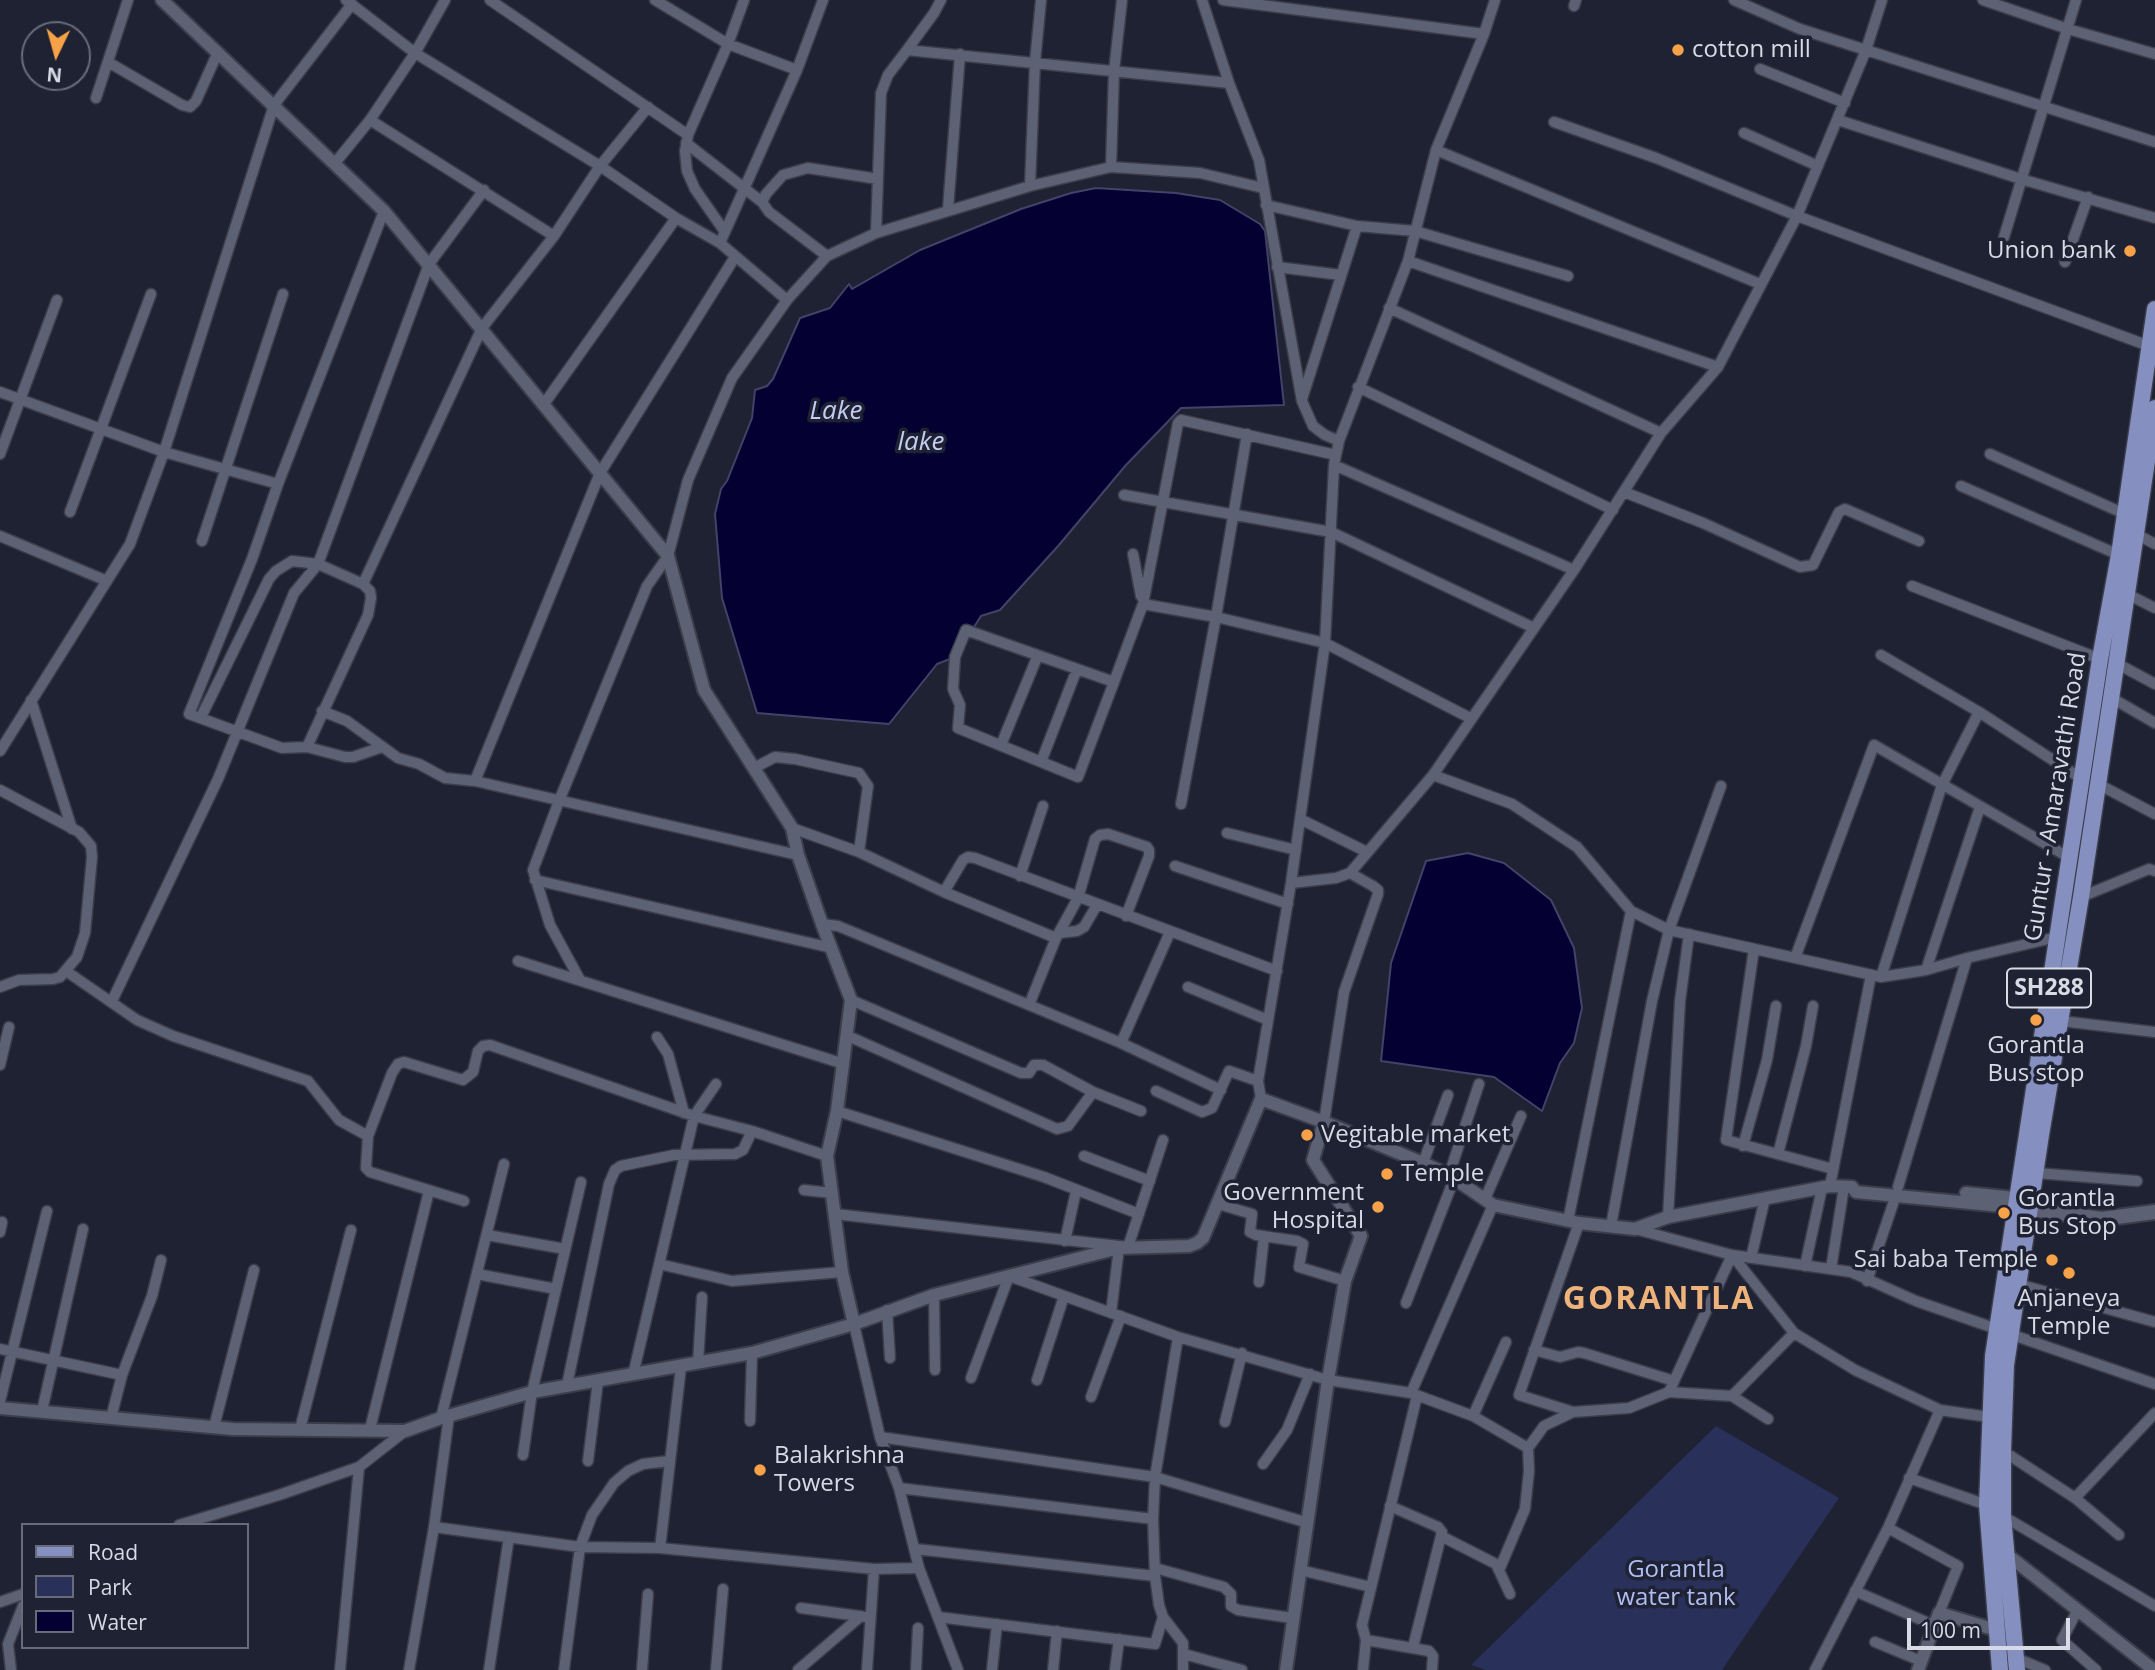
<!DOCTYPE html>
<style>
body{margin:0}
#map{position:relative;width:2155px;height:1670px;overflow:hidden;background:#1e2232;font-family:"Open Sans",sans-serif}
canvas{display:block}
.legend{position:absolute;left:21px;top:1523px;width:228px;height:126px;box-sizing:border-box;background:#1e2232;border:2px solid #686c7a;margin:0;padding:9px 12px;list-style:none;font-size:21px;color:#d8dbe5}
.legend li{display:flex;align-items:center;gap:14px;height:35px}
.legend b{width:35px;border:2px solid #686c7a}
.north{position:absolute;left:21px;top:21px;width:70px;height:70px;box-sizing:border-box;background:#1e2232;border:2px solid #686c7a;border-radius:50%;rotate:185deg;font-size:19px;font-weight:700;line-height:28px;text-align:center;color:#d8dbe5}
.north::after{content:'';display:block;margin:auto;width:24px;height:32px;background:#f7a248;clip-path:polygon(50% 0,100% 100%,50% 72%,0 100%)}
.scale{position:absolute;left:1907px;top:1618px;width:163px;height:32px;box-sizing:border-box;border:4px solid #d8dbe5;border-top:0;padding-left:9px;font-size:21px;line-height:24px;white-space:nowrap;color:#d8dbe5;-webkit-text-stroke:5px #1e2232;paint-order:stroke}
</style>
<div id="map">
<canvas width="2155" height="1670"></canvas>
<ul class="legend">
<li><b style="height:9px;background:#8590c1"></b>Road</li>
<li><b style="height:19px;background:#29305a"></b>Park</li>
<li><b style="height:19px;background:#050032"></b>Water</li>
</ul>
<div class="north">N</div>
<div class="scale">100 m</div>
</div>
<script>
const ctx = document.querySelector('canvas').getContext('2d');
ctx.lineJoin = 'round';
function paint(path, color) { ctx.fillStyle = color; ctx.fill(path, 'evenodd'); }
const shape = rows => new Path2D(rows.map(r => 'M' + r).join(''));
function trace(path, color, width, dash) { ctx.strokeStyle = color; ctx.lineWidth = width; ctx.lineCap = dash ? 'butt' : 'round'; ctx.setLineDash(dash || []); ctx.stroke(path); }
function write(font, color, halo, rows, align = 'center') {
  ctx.font = font + ' "Open Sans",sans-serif'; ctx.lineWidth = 7; ctx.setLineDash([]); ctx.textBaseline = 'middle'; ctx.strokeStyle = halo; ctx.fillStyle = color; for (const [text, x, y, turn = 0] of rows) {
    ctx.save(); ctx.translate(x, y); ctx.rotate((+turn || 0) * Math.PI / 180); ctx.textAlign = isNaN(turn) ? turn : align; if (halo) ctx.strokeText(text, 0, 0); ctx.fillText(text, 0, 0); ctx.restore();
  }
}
paint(shape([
 [1716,1426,1839,1498,1722,1670,1486,1670,1471,1665]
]), '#29305a');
const water = shape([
 [1096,188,1176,193,1220,200,1260,224,1265,231,1284,405,1181,408,1126,465,1059,545,1000,610,981,616,955,657,937,664,889,724,757,713,722,598,715,514,721,489,727,481,752,418,755,390,767,386,773,379,800,318,830,308,849,284,852,289,920,250,1021,209,1071,193,1096,188],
 [1468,853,1504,863,1551,900,1574,948,1582,1008,1574,1043,1560,1063,1542,1111,1494,1077,1381,1061,1391,963,1426,861,1468,853]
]);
paint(water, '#050032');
trace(water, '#444268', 2);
const minor = shape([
 [346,0,415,53,600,166,648,107],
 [490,0,688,135],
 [655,0,728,44,797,70],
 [1202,0,1229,83,1259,160,1302,401,1313,426,1325,435,1339,441],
 [1223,0,1484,34],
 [1734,0,1800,29,2155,142],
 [1983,0,2068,29,2155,54],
 [1574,6,1576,0],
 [907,50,934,13,941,0],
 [108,62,182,105,190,107,196,101,218,52],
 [1760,69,1845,103],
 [96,98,128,0],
 [370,120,554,236],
 [1838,120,2021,179,2155,218],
 [1554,122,1656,158,1797,216,2149,346],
 [1744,133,1818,166],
 [686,143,762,202],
 [1436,150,1760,284],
 [335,163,370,120,415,53,445,0],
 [1111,167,1114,71,1122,0],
 [1030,186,1035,62,1041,0],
 [1266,205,1357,226,1415,231,1568,276],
 [948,209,960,54],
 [725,232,695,189,687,171,685,151,688,135,728,44,744,0],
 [876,233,881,93,888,75,907,50,1229,83],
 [2004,237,2076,0],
 [720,243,787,300],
 [827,256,769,212,762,202,766,194,783,175,808,168,878,179],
 [735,257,600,473,475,781,798,855],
 [1408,261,1718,367],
 [2065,262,2088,197],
 [1277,267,1341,275],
 [1389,308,1661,433],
 [1358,387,1613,510],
 [0,392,164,452,278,484],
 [1302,399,1357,226],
 [544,404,676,218,720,243,797,70,823,0],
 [0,454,57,300],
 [1990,454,2125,514],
 [1334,465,1574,570],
 [1961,486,2119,555],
 [1624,492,1703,523,1800,567,1813,565,1839,512,1845,509,1919,541],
 [1124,495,1331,532,1534,628],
 [70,512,151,294],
 [2136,534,2155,544],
 [0,536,107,581],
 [202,541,283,294],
 [1133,554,1141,596],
 [363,584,482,328,554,236,600,166,676,218],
 [1912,586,2100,659],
 [2127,594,2155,608],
 [1143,604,1216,617,1247,434],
 [1881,655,1979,712,2082,779],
 [2116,663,2155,684],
 [1114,682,966,630,955,657,953,689,960,705,958,728,1078,777,1114,682,1143,604,1178,423,1181,420,1336,455],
 [2110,697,2155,723],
 [31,700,72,829],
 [322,711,347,721,398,758,419,764,445,778,475,781],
 [1001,745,1038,655],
 [307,747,368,615,371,598,370,591,363,584,318,564,429,264,484,190],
 [382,747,353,757,345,757,307,747,282,748,189,714,252,559,278,484,384,211],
 [0,751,130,544,164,452,274,105,352,4],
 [1041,762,1077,669],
 [754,768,775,757,795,759,859,773,868,786,859,852],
 [1433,775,1512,804,1577,847,1631,911,1669,930,1881,977,1926,970,1967,958,2057,937],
 [2098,784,2155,814],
 [0,790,79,832,91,846,92,857,85,933,77,957,60,977,53,979,19,980,0,987],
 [1181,804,1216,617,1325,643,1470,718],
 [1300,819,1367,852],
 [792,828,859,852,944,892,1056,938,1029,1005,838,926,822,924],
 [1227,833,1296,850],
 [1175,866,1288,904],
 [1020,876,1043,806],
 [535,880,832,948],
 [1291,883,1336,878,1350,873,1433,775,1574,570,1661,433,1718,367,1797,216,1866,50,1882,0],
 [944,892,963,860,968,857,975,858,1277,971],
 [2081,897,2149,869,2155,871],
 [1059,933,1077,931,1084,927,1097,905],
 [1056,938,1078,898,1095,839,1100,835,1108,834,1147,847,1149,850,1149,856,1126,916],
 [1754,949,1726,1140,1833,1169],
 [1795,958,1874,745,2070,858],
 [518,961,844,1064],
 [1926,970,1980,807],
 [66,971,137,1020,173,1036,308,1081,339,1120,368,1136],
 [1881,977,1942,785,1979,712],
 [580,980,550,925,533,870,559,801,647,586,668,556,688,480,732,378,787,300,827,256,876,233,1030,186,1111,167,1200,173,1263,188],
 [1188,987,1268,1020],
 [851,1000,1021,1073,1029,1073,1034,1065,1043,1065,1093,1092,1141,1111],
 [112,1001,218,779,294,593,318,564,292,561,276,571,269,579,201,717],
 [1029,1005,1121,1043,1221,1090],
 [2061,1021,2155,1032],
 [848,1036,1057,1129,1068,1126,1093,1092],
 [657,1037,668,1054,684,1113],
 [1121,1043,1170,932],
 [0,1065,9,1027],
 [1156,1091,1202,1112,1212,1108,1229,1071,1258,1081],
 [1261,1099,1258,1081,1291,883,1325,643,1334,465,1339,441,1408,261,1436,150,1484,34,1495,0],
 [837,1111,1044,1177,1139,1214],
 [1324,1122,1344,992,1378,894,1378,890,1373,886,1350,873],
 [1743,1146,1767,1060,1776,1006],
 [1778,1154,1806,1046,1813,1006],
 [1084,1156,1150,1181],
 [1423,1163,1448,1095],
 [2036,1173,2137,1181],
 [1449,1175,1479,1084],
 [1830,1186,1871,975],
 [1898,1187,1967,958],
 [804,1190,832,1193],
 [1485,1199,1521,1116],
 [464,1201,370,1172,366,1168,368,1136,392,1073,398,1064,404,1062,463,1080,473,1072,478,1051,483,1046,490,1045,694,1116,752,1131,827,1156],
 [1218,1204,1252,1214,1250,1232,1256,1235,1297,1241,1303,1244,1299,1267,1345,1281],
 [835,1214,1128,1247,1163,1140],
 [1668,1217,1680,1001,1689,934],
 [1568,1221,1631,911],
 [1611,1226,1652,1001,1669,930,1721,786],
 [1635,1229,1732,1255,1851,1272,1916,1301,1997,1329],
 [0,1232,2,1222],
 [487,1235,565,1249],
 [1065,1241,1076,1191],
 [1751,1258,1765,1198],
 [659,1264,732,1281,842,1272],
 [1805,1266,1822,1188],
 [1831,1269,1844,1187],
 [477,1274,556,1289],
 [1867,1281,1896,1195],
 [1259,1282,1264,1236],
 [2018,1284,2155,1322],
 [934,1295,935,1370],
 [1406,1303,1454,1179],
 [887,1310,890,1358],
 [1111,1313,1119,1248],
 [854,1324,880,1437,899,1488,919,1568,958,1670],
 [2010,1334,2155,1384],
 [1178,1337,1155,1477,1153,1519,1155,1576,1159,1605,1163,1617,1183,1643,1183,1670],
 [0,1349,122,1375],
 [1534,1350,1560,1357,1578,1352,1584,1353,1674,1381],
 [698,1363,702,1297],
 [633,1375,694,1116,716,1084],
 [971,1378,1009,1276,1178,1337,1328,1380,1411,1393,1473,1416,1528,1448,1544,1426,1573,1412,1629,1408,1669,1392,1732,1396,1794,1333],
 [1037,1380,1064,1296],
 [567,1385,609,1184,615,1170,621,1166,674,1155,735,1154,743,1150,752,1131],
 [1669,1392,1732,1255,1794,1333,1855,1370,1940,1410,1989,1417],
 [1411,1393,1493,1205],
 [1732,1396,1768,1419],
 [1091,1397,1121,1316],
 [0,1401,47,1211],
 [42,1411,83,1229],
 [1573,1412,1519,1395,1579,1223],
 [1473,1416,1506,1342],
 [111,1418,122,1375,152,1296,161,1260],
 [441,1418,504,1164],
 [750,1421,752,1353],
 [1225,1422,1242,1353],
 [214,1427,254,1270],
 [300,1429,351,1230],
 [370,1429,429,1191],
 [880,1437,1155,1477,1308,1523],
 [2003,1451,2075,1498,2119,1535],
 [523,1455,532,1392,581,1182],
 [588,1461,598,1381],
 [1263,1464,1287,1430,1310,1374],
 [1909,1478,1987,1505],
 [899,1488,1153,1519],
 [2075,1498,2155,1413],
 [1390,1506,1438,1527,1442,1532,1413,1647],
 [2003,1516,2155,1606],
 [179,1525,279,1495,359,1467,405,1431],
 [434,1527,580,1547,660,1548,874,1569,919,1568],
 [1888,1528,1958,1566,1939,1613],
 [1441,1536,1496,1564,1510,1594],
 [660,1548,681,1367],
 [916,1549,1155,1576],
 [1155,1568,1224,1587,1231,1594,1231,1606,1238,1610,1292,1618],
 [1500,1568,1525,1509,1529,1471,1528,1448],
 [1300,1570,1371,1587],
 [1855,1591,1933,1625],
 [0,1602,23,1594],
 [801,1608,866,1617],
 [2077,1611,2062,1640,2096,1670],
 [938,1617,1155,1644,1163,1617],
 [1366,1640,1429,1651,1433,1656,1432,1670],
 [1875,1642,1921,1661],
 [1184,1654,1242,1670],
 [2016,1658,2045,1670],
 [11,1670,8,1644,23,1606],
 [340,1670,359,1467],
 [409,1670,434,1527,449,1416],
 [489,1670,509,1537],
 [564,1670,580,1547,592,1515,614,1483,628,1471,643,1464,669,1461],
 [642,1670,648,1594],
 [716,1670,723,1589],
 [798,1670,861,1616],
 [867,1670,874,1569],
 [916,1670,918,1628],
 [992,1670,997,1624],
 [1053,1670,1057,1631],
 [1115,1670,1119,1639],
 [1363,1670,1366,1640,1362,1625,1417,1396],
 [1815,1670,1888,1528,1940,1410]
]);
const tertiary = shape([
 [162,0,384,211,668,556,704,690,792,828,798,855,822,924,851,1000,837,1111,827,1156,842,1272,854,1324],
 [1966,1193,2025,1199],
 [0,1408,233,1429,405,1431,441,1418,532,1392,752,1353,854,1324,934,1295,1119,1248,1189,1246,1197,1243,1203,1238,1261,1099,1324,1122,1423,1163,1449,1175,1493,1205,1579,1223,1635,1229,1668,1217,1830,1186,1852,1187,1856,1192,2022,1208],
 [2005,1553,2154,1670],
 [1286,1670,1328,1380,1345,1281,1361,1236,1313,1160,1324,1122],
 [1918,1670,1939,1613,1996,1630]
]);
const secondary = shape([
 [2030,1209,2102,1219,2155,1212]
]);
const primary = shape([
 [2000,1670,1987,1505,1993,1356,2100,659,2119,555,2155,309],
 [2017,1670,2003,1516,2003,1451,2006,1365,2041,1135,2081,897,2155,408]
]);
trace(minor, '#3b3d4a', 13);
trace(tertiary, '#3b3d4a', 16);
trace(secondary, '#3b3d4a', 18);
trace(primary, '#3b3d4a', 19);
trace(minor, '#5c6174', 10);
trace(tertiary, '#5c6174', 12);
trace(secondary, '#5c6174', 14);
trace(primary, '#8590c1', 16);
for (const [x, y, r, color] of [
 [1678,50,7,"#f7a248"],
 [2130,251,7,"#f7a248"],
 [2036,1020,7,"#f7a248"],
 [1307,1135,7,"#f7a248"],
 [1387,1174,7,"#f7a248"],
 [1378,1207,7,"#f7a248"],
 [2004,1213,7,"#f7a248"],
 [2052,1260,7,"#f7a248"],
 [2069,1273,7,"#f7a248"],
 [760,1470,7,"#f7a248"]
]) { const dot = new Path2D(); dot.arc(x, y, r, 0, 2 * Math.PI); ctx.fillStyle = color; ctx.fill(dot); trace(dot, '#1e2232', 2.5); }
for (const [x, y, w] of [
 [2049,988,84]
]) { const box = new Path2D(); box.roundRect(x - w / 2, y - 19.5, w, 39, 5); ctx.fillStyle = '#1e2232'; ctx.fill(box); trace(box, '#d8dbe5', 2); }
write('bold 23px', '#d8dbe5', null, [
 ["SH288",2049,988]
]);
write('24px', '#d8dbe5', '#1e2232', [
 ["cotton mill",1692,50],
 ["Union bank",2116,251,"right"],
 ["Gorantla",2036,1046,"center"],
 ["Bus stop",2036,1074,"center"],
 ["Vegitable market",1321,1135],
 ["Temple",1401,1174],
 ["Government",1364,1193,"right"],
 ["Hospital",1364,1221,"right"],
 ["Gorantla",2018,1199],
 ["Bus Stop",2018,1227],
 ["Sai baba Temple",2038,1260,"right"],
 ["Anjaneya",2069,1299,"center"],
 ["Temple",2069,1327,"center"],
 ["Balakrishna",774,1456],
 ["Towers",774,1484]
], 'left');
write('24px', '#d8dbe5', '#1e2232', [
 ["Guntur - Amaravathi Road",2056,797,-81]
]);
write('24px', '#b0bdf3', '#1e2232', [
 ["Gorantla",1676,1570],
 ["water tank",1676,1598]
]);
write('italic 26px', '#c3ccf0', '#1e2232', [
 ["Lake",836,412],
 ["lake",921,443]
]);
ctx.letterSpacing = '2px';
write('bold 32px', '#eeb37b', '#1e2232', [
 ["GORANTLA",1659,1300]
]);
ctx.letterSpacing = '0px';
</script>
